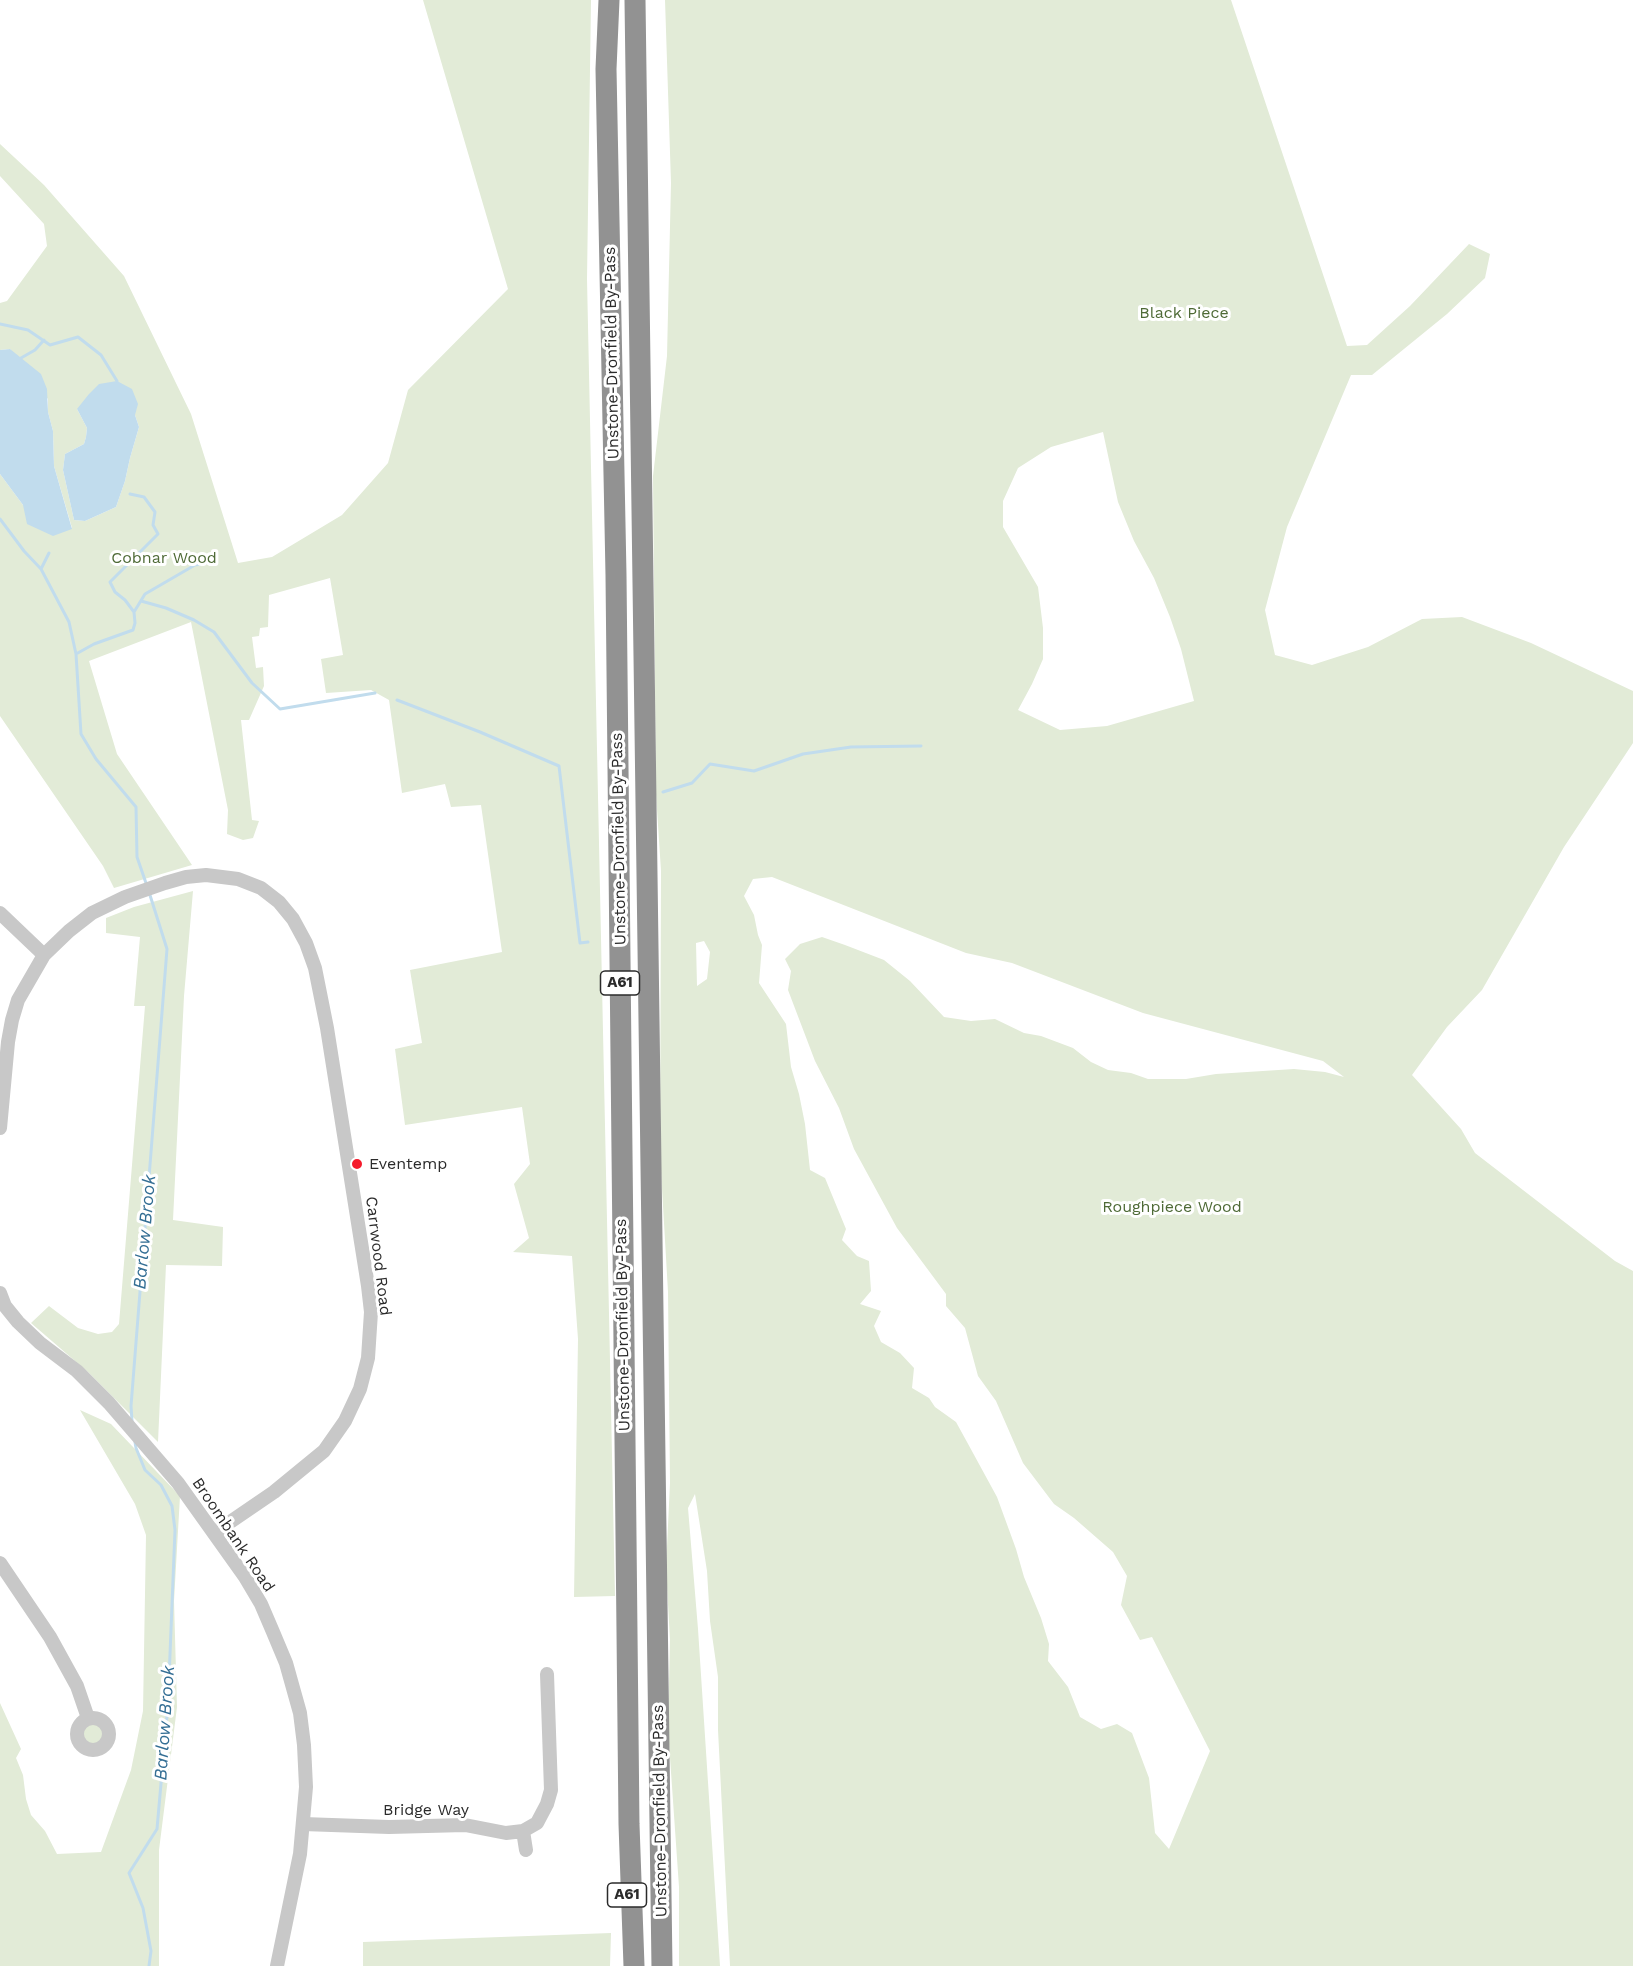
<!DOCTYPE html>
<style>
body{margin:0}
canvas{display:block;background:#fff}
</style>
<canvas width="1633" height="1966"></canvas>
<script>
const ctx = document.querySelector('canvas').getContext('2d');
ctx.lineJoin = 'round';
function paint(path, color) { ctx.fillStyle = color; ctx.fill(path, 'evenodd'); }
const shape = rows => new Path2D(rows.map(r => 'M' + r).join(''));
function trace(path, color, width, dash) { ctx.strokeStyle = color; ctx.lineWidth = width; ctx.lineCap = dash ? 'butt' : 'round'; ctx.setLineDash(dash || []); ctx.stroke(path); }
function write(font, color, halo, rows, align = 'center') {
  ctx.font = font + ' "Work Sans",sans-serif'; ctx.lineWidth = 6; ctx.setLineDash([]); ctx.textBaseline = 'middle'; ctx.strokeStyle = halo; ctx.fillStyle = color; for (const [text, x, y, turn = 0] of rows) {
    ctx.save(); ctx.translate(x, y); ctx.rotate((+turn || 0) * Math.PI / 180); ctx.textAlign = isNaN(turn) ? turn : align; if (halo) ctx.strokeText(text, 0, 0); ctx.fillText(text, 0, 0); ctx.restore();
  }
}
paint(shape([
 [423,0,591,0,587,279,615,1596,574,1597,578,1339,572,1256,513,1252,529,1238,514,1184,530,1164,522,1107,405,1125,395,1049,422,1043,410,970,502,952,481,805,451,807,445,784,402,793,389,700,371,690,326,693,321,659,343,655,330,578,269,595,268,627,260,628,259,636,252,637,256,668,263,667,264,686,249,720,241,720,252,820,259,821,253,838,243,840,227,834,228,810,191,622,89,661,117,754,192,865,114,888,103,866,0,716,0,474,23,505,72,528,54,466,53,431,48,412,48,399,10,349,0,350,0,303,7,301,47,246,44,224,0,176,0,144,44,185,124,276,191,414,238,563,272,557,342,515,388,463,408,390,508,289],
 [77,409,135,415,139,427,130,458,125,481,116,507,85,521,74,520,63,470,65,454,84,444,86,437,87,428],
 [665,0,1231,0,1347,346,1367,345,1410,306,1469,244,1490,254,1485,278,1447,314,1372,375,1351,375,1287,527,1265,610,1275,655,1312,665,1368,647,1422,619,1462,617,1531,643,1633,691,1633,743,1564,847,1482,990,1447,1027,1412,1075,1461,1129,1475,1153,1615,1261,1633,1271,1633,1966,730,1966,718,1730,718,1677,710,1621,707,1571,695,1494,688,1508,698,1629,720,1966,679,1966,679,1887,668,1729,670,1640,666,1568,670,1483,668,1292,660,1154,661,871,656,794,653,476,667,356,671,183],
 [1103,432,1118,502,1134,541,1154,578,1170,617,1181,649,1194,701,1107,726,1060,730,1018,710,1032,684,1043,659,1043,628,1038,587,1003,527,1003,501,1018,468,1051,447],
 [772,877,966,953,1012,963,1143,1013,1323,1061,1344,1077,1325,1072,1294,1069,1216,1074,1186,1079,1148,1079,1131,1073,1108,1070,1091,1062,1073,1048,1041,1036,1024,1033,995,1019,971,1021,944,1017,910,981,884,960,845,945,822,937,800,944,785,959,791,971,788,990,815,1061,839,1108,854,1149,897,1228,946,1294,946,1306,965,1328,978,1376,996,1401,1023,1463,1054,1504,1074,1518,1113,1552,1127,1576,1121,1605,1140,1640,1152,1637,1210,1751,1169,1849,1155,1833,1149,1778,1132,1733,1117,1724,1101,1729,1080,1717,1068,1687,1048,1661,1049,1644,1041,1618,1024,1577,1016,1549,997,1497,967,1442,956,1422,935,1407,929,1398,912,1388,914,1368,900,1353,881,1342,874,1326,881,1311,860,1304,871,1291,869,1261,857,1256,842,1240,846,1229,825,1178,810,1170,805,1124,799,1094,791,1067,786,1024,759,983,762,945,758,935,754,915,744,896,753,879],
 [704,941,710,952,707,979,697,986,696,943],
 [193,891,184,996,173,1220,223,1227,222,1266,166,1265,158,1442,89,1373,31,1323,49,1306,78,1328,98,1334,112,1332,119,1324,145,1006,134,1006,140,937,106,933,106,918,134,907],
 [80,1410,111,1424,180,1496,174,1601,177,1707,159,1850,159,1966,0,1966,0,1703,21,1749,16,1758,23,1775,26,1799,31,1815,45,1831,57,1854,101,1852,131,1770,143,1711,146,1535,135,1504],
 '83 1734a10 10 0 1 1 20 0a10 10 0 1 1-20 0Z',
 [611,1933,610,1966,363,1966,363,1942]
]), '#e2ebd7');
paint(shape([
 [10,349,41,374,47,389,48,412,53,431,54,466,72,529,53,536,27,524,23,505,0,474,0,350],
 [117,381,132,389,138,404,135,415,139,427,130,458,125,481,116,507,85,521,74,520,63,470,65,454,84,444,86,437,87,428,77,409,89,394,99,384]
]), '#c1dced');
trace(shape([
 [0,324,28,330,50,345,78,337,101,355,117,381],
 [21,358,35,350,44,340],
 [0,519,24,551,41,569,69,622,76,654,81,734,96,759,136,807,137,857,147,886],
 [41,569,49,553],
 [141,601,166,608,194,620,214,632,252,683,280,709,375,693],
 [134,612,145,594,195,565,206,563],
 [76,654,94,644,133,630,135,623,134,612,125,600,115,592,110,582,158,534,153,525,155,512,144,497,130,494],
 [397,700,480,732,559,766,580,943,588,942],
 [663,792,692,783,710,764,754,771,803,754,851,747,921,746],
 [132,1421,131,1406,167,949,149,892],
 [135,1442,136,1448,145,1470,161,1485,172,1506,175,1530,168,1704,157,1829,129,1873,143,1908,151,1951,149,1966]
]), '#c1dced', 3);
trace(shape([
 [0,913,44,955],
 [0,1128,8,1042,12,1020,18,1000,44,955,69,931,92,913,125,897,165,883,186,877,206,875,238,879,261,888,279,902,293,919,306,943,315,968,327,1028,368,1286,371,1312,368,1358,360,1389,345,1421,324,1451,274,1492,214,1533],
 [0,1293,5,1306,18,1322,40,1343,77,1371,109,1403,178,1483,245,1577,261,1604,273,1632,286,1663,300,1713,304,1745,306,1787,300,1854,277,1966],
 [0,1563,50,1637,77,1686,88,1718],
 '77 1734a16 16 0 1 1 32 0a16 16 0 1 1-32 0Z',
 [303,1824,389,1827,465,1825,506,1833,523,1831,537,1823,547,1804,551,1790,547,1674],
 [523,1831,526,1850]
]), '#c8c8c8', 14);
trace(shape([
 [609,0,606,69,616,575,629,1824,634,1966],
 [635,0,662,1966]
]), '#929292', 21);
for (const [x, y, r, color] of [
 [357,1164,6,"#f51b2c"]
]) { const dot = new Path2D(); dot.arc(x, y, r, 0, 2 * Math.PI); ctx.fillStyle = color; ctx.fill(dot); trace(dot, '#fff', 2); }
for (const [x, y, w] of [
 [620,983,39],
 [627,1895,39]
]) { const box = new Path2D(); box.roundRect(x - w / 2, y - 12, w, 24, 4.5); ctx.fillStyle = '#fff'; ctx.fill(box); trace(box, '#2b2b2b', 1.5); }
write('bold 15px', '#2b2b2b', null, [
 ["A61",620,983],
 ["A61",627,1895]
]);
write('16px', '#4e6a36', '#fff', [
 ["Black Piece",1184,313],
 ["Cobnar Wood",164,558],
 ["Roughpiece Wood",1172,1207]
]);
write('16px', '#2b2b2b', '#fff', [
 ["Unstone-Dronfield By-Pass",612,353,-91],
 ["Unstone-Dronfield By-Pass",619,839,-91],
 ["Carrwood Road",378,1256,83],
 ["Unstone-Dronfield By-Pass",623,1325,-91],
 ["Broombank Road",233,1535,56],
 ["Bridge Way",426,1810],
 ["Unstone-Dronfield By-Pass",660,1811,-91]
]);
write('16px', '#2b2b2b', '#fff', [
 ["Eventemp",369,1164]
], 'left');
write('italic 18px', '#336e94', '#fff', [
 ["Barlow Brook",145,1232,-85],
 ["Barlow Brook",165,1723,-86]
]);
</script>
